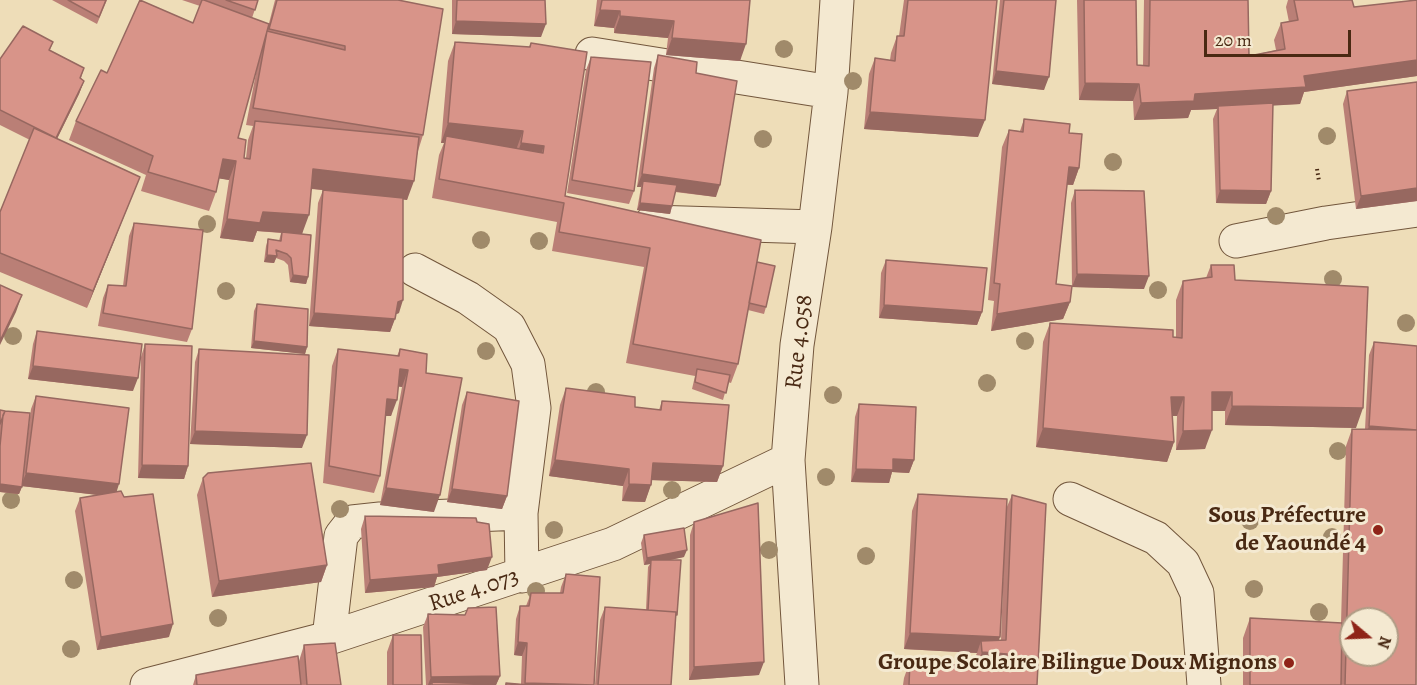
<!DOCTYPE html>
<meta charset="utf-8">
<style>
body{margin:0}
#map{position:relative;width:1417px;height:685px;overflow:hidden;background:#eeddb8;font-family:Alegreya,serif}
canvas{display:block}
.north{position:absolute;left:1339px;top:607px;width:60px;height:60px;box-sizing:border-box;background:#f4e9d1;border:2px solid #b09c85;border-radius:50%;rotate:109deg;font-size:16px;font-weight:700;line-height:24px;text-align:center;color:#492913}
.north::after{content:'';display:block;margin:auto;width:21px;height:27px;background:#8f2418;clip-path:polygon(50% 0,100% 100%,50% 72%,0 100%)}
.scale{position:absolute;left:1204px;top:30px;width:147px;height:27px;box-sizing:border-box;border:3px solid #492913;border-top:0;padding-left:8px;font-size:18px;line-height:21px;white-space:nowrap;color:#492913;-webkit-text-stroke:4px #f4e9d1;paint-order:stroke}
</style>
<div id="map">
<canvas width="1417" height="685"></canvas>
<div class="north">N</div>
<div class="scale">20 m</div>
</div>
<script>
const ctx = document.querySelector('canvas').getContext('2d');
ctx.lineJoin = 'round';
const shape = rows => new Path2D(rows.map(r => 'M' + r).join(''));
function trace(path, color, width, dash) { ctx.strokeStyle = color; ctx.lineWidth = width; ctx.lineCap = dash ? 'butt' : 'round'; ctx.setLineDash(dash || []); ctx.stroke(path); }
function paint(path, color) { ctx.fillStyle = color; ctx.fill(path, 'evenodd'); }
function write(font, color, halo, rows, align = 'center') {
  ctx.font = font + ' Alegreya,serif'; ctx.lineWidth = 6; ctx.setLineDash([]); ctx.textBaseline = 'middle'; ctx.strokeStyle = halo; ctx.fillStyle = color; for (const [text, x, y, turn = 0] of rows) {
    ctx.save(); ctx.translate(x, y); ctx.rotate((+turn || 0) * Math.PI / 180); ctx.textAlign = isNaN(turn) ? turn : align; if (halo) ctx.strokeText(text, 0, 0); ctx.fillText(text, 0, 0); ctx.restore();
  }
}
const minor = shape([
 [592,54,831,92],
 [652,222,815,227],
 [1236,241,1326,223,1417,210],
 [415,270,468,298,509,327,528,364,534,408,521,513,522,576],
 [1070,499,1156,538,1183,563,1197,593,1204,685],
 [329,638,341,536,352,522,380,519,521,513],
 [147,685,329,638,613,544,788,460],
 [802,685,788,460,797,345,815,227,831,92,837,0]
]);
trace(minor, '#72563c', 35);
trace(shape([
 [1317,169,1319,181]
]), '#492913', 4, [1.5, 3]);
trace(minor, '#f4e9d1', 33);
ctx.fillStyle = '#a08a6a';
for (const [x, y] of [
 [784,49],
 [853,81],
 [1327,136],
 [763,139],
 [1113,162],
 [1276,216],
 [207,224],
 [481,240],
 [539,241],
 [1333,279],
 [1158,290],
 [226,291],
 [1406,323],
 [13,336],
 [1025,341],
 [486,351],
 [987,383],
 [596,392],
 [833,395],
 [1338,451],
 [826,477],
 [672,490],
 [11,500],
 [340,509],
 [1250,521],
 [554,530],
 [1332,537],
 [769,550],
 [866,556],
 [74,580],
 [1254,589],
 [536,591],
 [1319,612],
 [218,618],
 [71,649]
]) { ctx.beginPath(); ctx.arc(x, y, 9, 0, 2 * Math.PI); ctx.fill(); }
paint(shape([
 [52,0,107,0,97,24],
 [182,0,258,0,252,18,267,31,275,0,398,0,423,135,418,151,407,200,403,199,399,313,396,314,390,332,309,326,318,203,323,190,311,189,302,234,308,277,306,284,290,282,288,265,284,261,276,258,274,263,264,262,266,246,268,239,279,241,281,233,257,231,253,242,220,238,229,180,219,178,216,192,209,211,141,191,146,175,69,140,76,121,107,73,193,23,200,6],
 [257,68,246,125,253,126,248,140,246,158,244,158,238,138],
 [452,0,545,0,541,37,452,34],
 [597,0,750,0,740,61,666,55,668,38,614,33,614,28,594,26],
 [904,0,997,0,978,137,864,129,869,74,875,58,890,60,891,53,897,36,899,36],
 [1000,0,1056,0,1044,90,992,84],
 [1077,0,1136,0,1137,65,1143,65,1144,0,1248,0,1249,56,1276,50,1274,40,1281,23,1289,22,1286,7,1288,0,1352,0,1354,7,1417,0,1417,76,1304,92,1300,104,1273,105,1271,191,1266,204,1216,203,1213,119,1217,109,1191,110,1188,118,1134,120,1133,101,1079,100],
 [53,42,50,50,84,68,81,78,84,81,79,94,57,139,140,177,87,308,0,272,0,212,30,140,0,125,0,59],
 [455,42,529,47,531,43,565,196,757,262,766,307,764,314,748,310,738,364,731,383,728,382,723,400,692,389,695,376,626,363,644,267,552,251,557,222,432,198,439,155,444,143,441,143,448,61],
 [658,55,696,73,716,197,675,192,672,206,670,214,637,210,641,187,637,187,654,68],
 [591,57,634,191,629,204,567,193,586,70],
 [1417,82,1417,201,1356,209,1343,104,1347,91],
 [1024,119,1069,133,1079,168,1073,185,1067,185,1056,284,1070,302,1063,319,991,331,994,301,988,300,1002,147,1009,130,1020,131],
 [1075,190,1144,289,1072,287,1071,203],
 [134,223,192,329,187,342,98,326,103,298,108,285,123,286,129,236],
 [886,260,982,312,977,325,879,318,881,273],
 [1211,265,1235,280,1356,428,1225,425,1225,411,1212,411,1205,449,1176,450,1177,416,1172,416,1174,442,1167,462,1036,447,1043,342,1050,323,1176,337,1176,300,1183,281,1206,278],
 [257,304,307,347,305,354,251,348,254,311],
 [37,331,133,391,28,379,33,344],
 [1374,342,1416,685,1243,685,1243,638,1250,618,1341,623,1346,446,1352,429,1365,429,1369,355],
 [145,344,188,466,184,479,138,478,141,357],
 [199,349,302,448,190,444,195,362],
 [338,349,397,356,400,349,426,373,434,512,380,505,402,387,398,386,391,416,386,416,380,476,374,493,323,483,332,366],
 [566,388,635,407,659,410,662,401,723,466,717,482,652,480,645,502,622,501,623,486,549,476,560,405],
 [467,392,507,496,502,509,447,502,462,405],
 [36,396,117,492,169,637,97,650,75,511,80,498,98,495,22,486,19,494,0,492,0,410,26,449,31,409],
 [859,404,914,460,909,473,892,472,889,483,851,482,855,417],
 [203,478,327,565,321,582,212,597,197,495],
 [918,494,1006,509,1012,495,1037,685,903,685,904,678,910,661,975,666,975,657,977,653,904,649,912,511],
 [1004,554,1001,640,999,640],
 [365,516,487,570,437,577,434,587,365,593,361,529],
 [694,522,759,675,689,680,690,535],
 [644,535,684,557,669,560,676,618,671,685,595,685,600,620,605,607,646,610,648,567,650,564,644,565,641,543],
 [566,574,594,685,505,685,506,683,521,684,522,656,514,655,516,619,520,606,526,606,531,593,560,593,561,587],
 [428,614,500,676,496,685,426,685,423,627],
 [393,635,422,685,387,685,387,652],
 [304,645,341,685,193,685,196,675,299,661]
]), '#ba7f76');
paint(shape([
 [600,10,620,11,614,28,594,26],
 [620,16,674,21,668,38,614,33],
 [456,21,546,24,541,37,452,34],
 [672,38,746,44,740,61,666,55],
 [1417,60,1417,76,1304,92,1300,104,1218,109,1218,106,1217,109,1191,110,1188,118,1134,120,1141,103,1304,76],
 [996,71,1049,77,1044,90,992,84],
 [84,81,79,94,51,151,56,138],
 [1085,83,1139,84,1133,101,1079,100],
 [870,112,985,120,978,137,864,129],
 [448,123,523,131,516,150,446,136,444,143,441,143],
 [521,143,544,146,537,165,514,163],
 [223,159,236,161,229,180,216,178],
 [1069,167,1079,168,1073,185,1063,184],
 [313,169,414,181,407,200,306,188],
 [642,174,720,185,716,197,642,187,643,181,641,187,637,187],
 [140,177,133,194,87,308,93,291],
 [1417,188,1417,201,1356,209,1361,196],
 [1220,190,1271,191,1266,204,1216,203],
 [640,203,672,206,670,214,637,210],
 [263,212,309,215,302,234,257,231,253,242,220,238,227,219],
 [267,255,277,256,274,263,264,262],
 [1077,274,1149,276,1144,289,1072,287],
 [293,275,308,277,306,284,290,282],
 [22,295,16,312,0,345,0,341],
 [403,300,399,313,394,315,398,302],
 [1070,302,1063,319,991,331,997,314],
 [884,305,982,312,977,325,879,318],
 [314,313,395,319,390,332,309,326],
 [254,341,307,347,305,354,251,348],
 [33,366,138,378,133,391,28,379],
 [400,369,408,370,402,387,394,386],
 [1212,392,1232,392,1225,411,1205,411],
 [1171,397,1184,397,1177,416,1164,416],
 [387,399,397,400,391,416,381,416],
 [1232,406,1363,408,1356,428,1225,425],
 [1369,426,1417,430,1364,439],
 [1043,428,1174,442,1167,462,1036,447],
 [1212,430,1205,449,1176,450,1183,431],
 [195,431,307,435,302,448,190,444],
 [893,459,914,460,909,473,892,472,889,483,851,482,856,469],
 [555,460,629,469,623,486,549,476],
 [653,463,723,466,717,482,647,480],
 [142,465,188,466,184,479,138,478],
 [26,473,119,484,115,497,21,486],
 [0,484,22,487,19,494,0,492],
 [629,484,651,485,645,502,622,501],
 [386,488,440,495,434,512,380,505],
 [452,489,507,496,502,509,447,502],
 [687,550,684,557,651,564,651,560,650,564,644,565,647,558],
 [492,557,487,570,437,577,434,587,365,593,370,580,438,565],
 [327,565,321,582,212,597,219,581],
 [173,624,169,637,97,650,101,637],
 [910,633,1000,637,994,653,1007,654,1001,671,976,669,982,652,981,641,977,653,904,649],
 [518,642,527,643,522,656,514,655],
 [764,662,759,675,689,680,694,667],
 [500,676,496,685,432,685,432,682,431,685,428,685,431,677],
 [525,683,594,685,524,685]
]), '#976860');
const building = shape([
 [68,0,106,0,99,17,68,0],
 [140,0,193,23,202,0,204,0,269,24,238,138,246,140,244,158,250,159,255,121,419,137,414,181,313,169,309,215,263,212,260,223,227,219,236,161,223,159,216,192,148,172,153,156,76,121,101,70,107,73,140,0],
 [226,0,258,0,255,10,226,0],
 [277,0,398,0,443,9,423,135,253,108,267,31,345,50,345,46,269,29,277,0],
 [457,0,545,0,546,24,456,21,457,0],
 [602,0,750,0,746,44,672,38,674,21,620,16,620,11,600,10,602,0],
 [908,0,997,0,985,120,870,112,875,58,895,61,897,36,904,36,908,0],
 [1004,0,1056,0,1049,77,996,71,1004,0],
 [1084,0,1136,0,1137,65,1149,66,1150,0,1248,0,1249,56,1285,49,1281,23,1298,20,1294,0,1352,0,1354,7,1417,0,1417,60,1304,76,1306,87,1195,94,1194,101,1141,103,1139,84,1085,83,1084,0],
 [23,26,53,42,49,50,84,68,80,78,84,81,56,138,0,110,0,59,23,26],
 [455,42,530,47,531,43,587,52,565,196,761,240,738,364,633,344,650,248,559,232,564,203,439,179,446,136,543,153,544,146,521,143,523,131,448,123,455,42],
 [658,55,697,62,696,73,737,81,720,185,642,174,658,55],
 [591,57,651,62,634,191,572,180,591,57],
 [1417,82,1417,188,1361,196,1347,91,1417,82],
 [1273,103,1271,191,1220,190,1218,106,1273,103],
 [1024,119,1070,124,1069,133,1082,134,1079,168,1069,167,1056,284,1072,286,1070,302,997,314,1000,284,994,283,1009,130,1023,132,1024,119],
 [34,128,140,177,93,291,0,253,0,212,34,128],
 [643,181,677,185,672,206,640,203,643,181],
 [323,190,403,198,403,300,398,302,395,319,314,313,323,190],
 [1075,190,1144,191,1149,276,1077,274,1075,190],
 [134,223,203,230,192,329,103,313,108,285,126,286,134,223],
 [282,232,311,235,308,277,293,275,291,258,287,254,276,250,277,256,267,255,268,239,281,241,282,232],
 [886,260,987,268,982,312,884,305,886,260],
 [757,262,775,266,766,307,749,303,757,262],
 [1211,265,1234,265,1235,280,1368,287,1363,408,1232,406,1232,392,1212,392,1212,430,1183,431,1184,397,1171,397,1174,442,1043,428,1050,323,1173,330,1173,337,1182,338,1183,281,1212,277,1211,265],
 [0,285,22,295,0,341,0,285],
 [257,304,308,309,307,347,254,341,257,304],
 [37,331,142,344,138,378,33,366,37,331],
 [1374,342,1417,346,1417,430,1369,426,1374,342],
 [145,344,192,346,188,466,142,465,145,344],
 [199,349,309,355,307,435,195,431,199,349],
 [338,349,399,356,400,349,427,354,426,373,462,378,440,495,386,488,408,370,400,369,397,400,387,399,380,476,329,466,338,349],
 [697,369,730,375,726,393,695,382,697,369],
 [566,388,635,397,635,407,661,410,662,401,729,405,723,466,653,463,651,485,629,484,629,469,555,460,566,388],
 [467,392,519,401,507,496,452,489,467,392],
 [36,396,129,408,119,484,26,473,36,396],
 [859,404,916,407,914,460,893,459,893,470,856,469,859,404],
 [0,410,5,411,0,424,0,410],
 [5,411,30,413,22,487,0,484,0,446,3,415,5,411],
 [1352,429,1417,430,1416,685,1345,685,1352,429],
 [1351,619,1387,619,1387,655,1351,655,1351,619],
 [311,463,327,565,219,581,203,478,208,473,311,463],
 [121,491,124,497,153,494,173,624,101,637,80,498,121,491],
 [918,494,1007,499,1000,637,910,633,918,494],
 [1012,495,1046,504,1037,685,909,685,910,661,1005,669,1007,654,982,652,981,641,1006,640,1012,495],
 [758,503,764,662,694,667,694,522,758,503],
 [365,516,476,518,477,522,489,524,492,557,438,565,439,574,370,580,365,516],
 [684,528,687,550,647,558,644,535,684,528],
 [651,560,681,560,677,615,676,615,676,612,648,610,651,560],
 [566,574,600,577,594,685,525,683,527,643,518,642,520,606,529,606,531,593,563,593,566,574],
 [496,607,500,676,431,677,428,614,465,615,468,608,496,607],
 [605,607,676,612,671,685,598,685,605,607],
 [1250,618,1342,623,1341,685,1250,685,1250,618],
 [393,635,421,635,422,685,393,685,393,635],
 [335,643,341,685,307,685,304,645,335,643],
 [298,656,301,685,197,685,196,675,298,656],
 [432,682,488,684,488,685,432,685,432,682],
 [506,683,528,685,506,685,506,683]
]);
paint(building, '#d89489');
trace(building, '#976860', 1.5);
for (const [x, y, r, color] of [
 [1378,530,6,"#8f2418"],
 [1289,663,6,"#8f2418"]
]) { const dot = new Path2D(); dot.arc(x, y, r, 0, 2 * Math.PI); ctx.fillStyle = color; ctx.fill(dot); trace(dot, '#f4e9d1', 2); }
write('24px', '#492913', '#f4e9d1', [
 ["Rue 4.058",800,342,-83],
 ["Rue 4.073",474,591,-18]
]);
write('bold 24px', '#492913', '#f4e9d1', [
 ["Sous Préfecture",1366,516],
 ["de Yaoundé 4",1366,544],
 ["Groupe Scolaire Bilingue Doux Mignons",1277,663]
], 'right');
</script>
